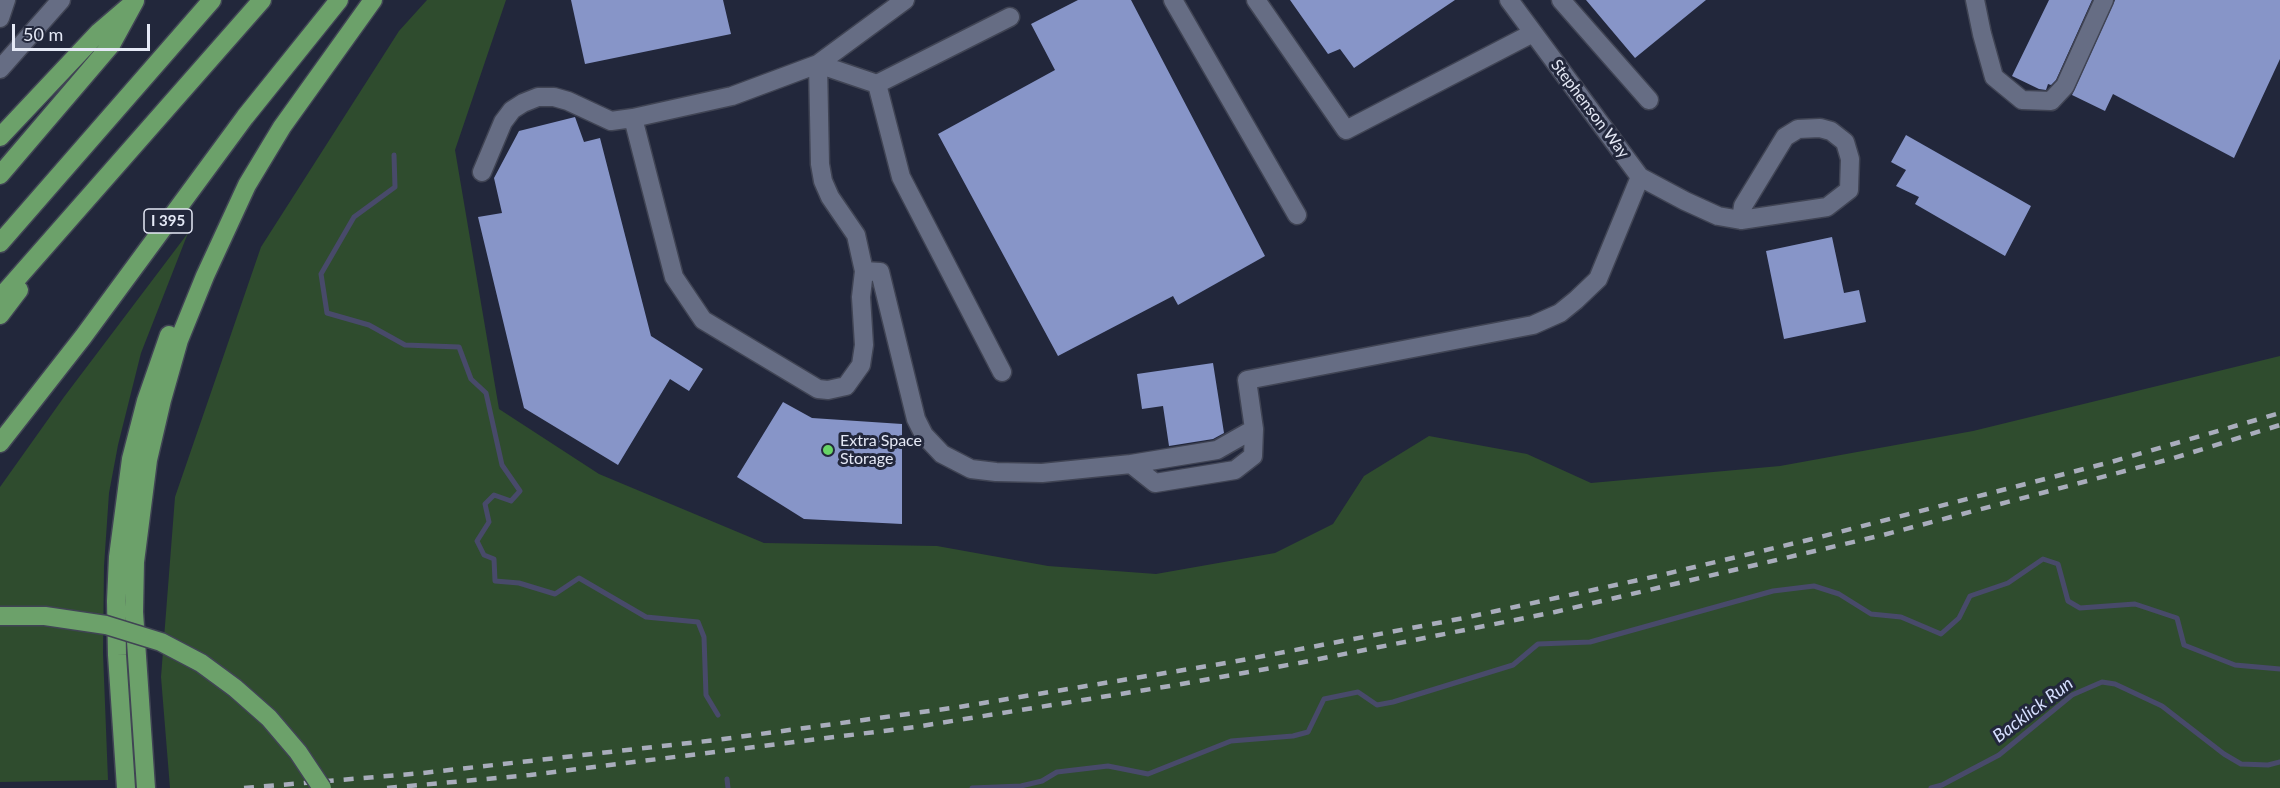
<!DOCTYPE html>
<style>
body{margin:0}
#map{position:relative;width:2280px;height:788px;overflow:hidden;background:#22273b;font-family:Lato,sans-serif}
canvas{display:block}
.scale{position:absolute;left:12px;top:24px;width:138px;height:27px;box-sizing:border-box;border:3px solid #e5e9f6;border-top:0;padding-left:8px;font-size:18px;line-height:21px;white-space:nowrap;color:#e5e9f6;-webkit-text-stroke:4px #22273b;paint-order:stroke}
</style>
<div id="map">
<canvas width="2280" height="788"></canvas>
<div class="scale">50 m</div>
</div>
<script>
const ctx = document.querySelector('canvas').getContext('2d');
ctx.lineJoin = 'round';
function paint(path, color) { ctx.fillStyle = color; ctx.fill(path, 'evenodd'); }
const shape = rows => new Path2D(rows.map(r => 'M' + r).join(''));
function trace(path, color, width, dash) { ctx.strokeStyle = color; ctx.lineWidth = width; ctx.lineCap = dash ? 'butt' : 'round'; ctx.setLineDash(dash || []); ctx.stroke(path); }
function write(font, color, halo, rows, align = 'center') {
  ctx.font = font + ' Lato,sans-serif'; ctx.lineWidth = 6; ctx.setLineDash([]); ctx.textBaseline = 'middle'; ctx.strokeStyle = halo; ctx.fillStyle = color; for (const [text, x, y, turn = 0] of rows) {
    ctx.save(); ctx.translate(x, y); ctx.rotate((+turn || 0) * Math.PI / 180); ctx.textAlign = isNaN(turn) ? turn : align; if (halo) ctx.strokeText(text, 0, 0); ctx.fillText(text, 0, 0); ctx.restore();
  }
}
paint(shape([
 [427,0,506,0,455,150,499,409,599,474,764,543,937,546,1048,566,1156,574,1275,553,1333,524,1364,476,1429,436,1527,454,1591,483,1780,466,1973,431,2280,356,2280,788,170,788,161,677,175,497,261,247,399,31],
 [188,233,141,353,118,445,109,493,104,566,103,653,108,780,0,782,0,487,64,397]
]), '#2f4c2e');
trace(shape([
 [394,155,395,187,354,217,321,274,327,313,369,325,405,345,459,347,471,379,486,393,502,465,520,491,511,501,494,495,485,504,489,522,477,541,484,555,494,559,495,581,519,583,555,594,579,578,646,617,698,622,704,637,706,695,718,715],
 [727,779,728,788],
 [972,788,1021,786,1042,781,1057,772,1108,766,1148,774,1231,741,1293,736,1308,732,1324,699,1358,692,1377,705,1393,702,1513,665,1538,644,1590,642,1773,591,1814,586,1839,594,1871,614,1901,617,1941,634,1959,618,1970,596,2008,583,2043,559,2058,564,2068,601,2080,608,2135,604,2177,618,2184,645,2235,665,2280,669],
 [1931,788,1942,785,1999,755,2072,695,2102,682,2115,684,2162,706,2224,754,2241,764,2268,765,2280,762]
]), '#484a6a', 5);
paint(shape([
 [571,0,723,0,731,34,585,64],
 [1078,0,1131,0,1265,256,1178,305,1173,296,1058,356,938,134,1055,70,1031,24],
 [1290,0,1455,0,1354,68,1340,49,1328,54],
 [1586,0,1706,0,1635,58],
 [2049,0,2092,0,2056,80,2051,85,2048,84,2046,90,2039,89,2012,76],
 [2115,0,2280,0,2280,59,2234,158,2113,94,2105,111,2072,95],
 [575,117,584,142,600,138,651,336,703,369,689,391,670,379,618,465,524,408,478,217,502,213,494,178,519,131],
 [1906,135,2031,206,2005,256,1915,204,1919,197,1896,186,1906,170,1891,162],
 [1832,237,1844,293,1859,290,1866,322,1784,339,1766,251],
 [1213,363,1224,433,1213,439,1169,446,1163,406,1142,409,1137,374],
 [783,402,812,418,902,424,902,524,804,519,737,477]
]), '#8795c8');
const minor = shape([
 [1173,0,1297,215],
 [1256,0,1346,130,1533,33],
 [1509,0,1640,177,1685,201,1718,216,1741,220,1827,207,1849,190,1850,159,1845,142,1831,131,1820,128,1798,129,1785,137,1743,206,1741,220],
 [1561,0,1649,100],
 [1975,0,1982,34,1994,77,2022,100,2051,101,2065,86,2104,0],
 [0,18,6,0],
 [818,64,820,164,823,181,830,197,856,235,864,271,861,297,864,345,861,365,846,386,828,390,818,389,703,320,674,277,633,118,732,96,818,64,905,0],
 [818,64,877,84,1010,17],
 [0,69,61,0],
 [877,84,901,177,1002,372],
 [482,172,503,122,512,110,523,103,538,97,554,97,568,101,611,121,633,118],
 [864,271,880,272,916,419,924,435,942,454,971,469,996,472,1042,473,1131,464,1155,483,1235,470,1253,456,1254,429,1247,380,1533,325,1560,313,1576,300,1598,279,1640,177],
 [1131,464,1217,450,1254,429]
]);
const highway = shape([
 [0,137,99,32,127,8],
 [0,175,111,45,135,1],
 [0,243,212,0],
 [0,298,262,0],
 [0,315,19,290],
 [0,443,83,337,245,117,339,0],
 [126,788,117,655,116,601,118,557,131,459,146,401,169,335],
 [146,788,134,612,135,562,148,460,162,400,179,340,205,276,247,185,282,127,373,0]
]);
trace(minor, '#404454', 21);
trace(highway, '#404454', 21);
trace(minor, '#666d84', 18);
trace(highway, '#6ca16a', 18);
trace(shape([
 [244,788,423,773,716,740,959,707,1232,662,1464,618,1657,576,1808,540,2111,462,2280,413],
 [387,788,530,775,915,727,1170,686,1299,663,1555,612,1883,535,2174,458,2280,425]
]), '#a9adbc', 4.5, [10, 10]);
const highwayBridge = shape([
 [0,616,45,616,106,625,161,642,201,663,235,688,269,718,298,752,322,788]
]);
trace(highwayBridge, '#404454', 21, []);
trace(highwayBridge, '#6ca16a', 18);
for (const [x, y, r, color] of [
 [828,450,6,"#67d466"]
]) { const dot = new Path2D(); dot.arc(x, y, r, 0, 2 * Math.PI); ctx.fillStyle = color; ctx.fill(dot); trace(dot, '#22273b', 2); }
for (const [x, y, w] of [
 [168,221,48]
]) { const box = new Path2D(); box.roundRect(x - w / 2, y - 12, w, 24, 4.5); ctx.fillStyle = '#22273b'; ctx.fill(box); trace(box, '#e5e9f6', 1.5); }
write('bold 15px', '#e5e9f6', null, [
 ["I 395",168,221]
]);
write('16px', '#e5e9f6', '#22273b', [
 ["Stephenson Way",1590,109,53]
]);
write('16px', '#e5e9f6', '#22273b', [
 ["Extra Space",840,441],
 ["Storage",840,459]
], 'left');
write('italic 18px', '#d6dffe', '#22273b', [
 ["Backlick Run",2033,710,-37]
]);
</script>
